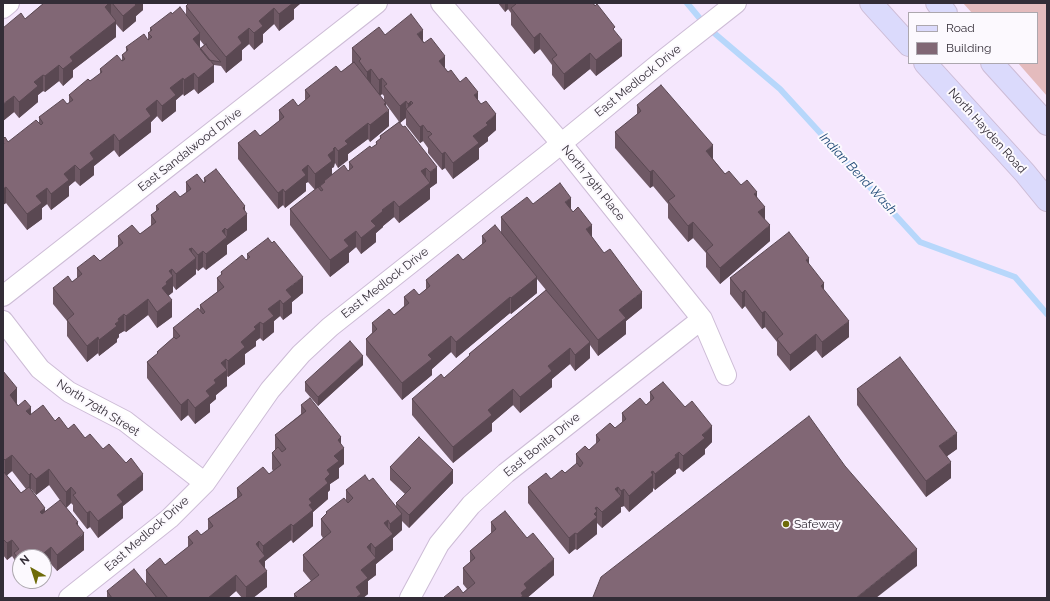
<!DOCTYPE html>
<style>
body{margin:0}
#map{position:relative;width:1050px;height:601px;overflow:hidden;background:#f5e7fd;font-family:Raleway,sans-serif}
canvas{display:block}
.frame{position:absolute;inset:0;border:4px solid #332d37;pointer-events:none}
.legend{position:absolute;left:908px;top:12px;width:130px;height:52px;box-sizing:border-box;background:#fcf9fe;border:1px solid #aca7ae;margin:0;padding:5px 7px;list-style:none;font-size:12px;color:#332d37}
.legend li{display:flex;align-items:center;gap:8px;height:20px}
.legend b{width:20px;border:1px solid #aca7ae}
.north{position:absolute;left:12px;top:549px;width:40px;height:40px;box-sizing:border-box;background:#fcf9fe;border:1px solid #aca7ae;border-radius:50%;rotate:321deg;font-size:11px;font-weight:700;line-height:16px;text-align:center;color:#332d37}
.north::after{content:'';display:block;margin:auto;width:14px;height:18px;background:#6e6b09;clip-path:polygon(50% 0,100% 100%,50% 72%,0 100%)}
</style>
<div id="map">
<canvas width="1050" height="601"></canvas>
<div class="frame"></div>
<ul class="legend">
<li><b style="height:5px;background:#dbdafc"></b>Road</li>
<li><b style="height:11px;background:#816775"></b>Building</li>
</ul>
<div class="north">N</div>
</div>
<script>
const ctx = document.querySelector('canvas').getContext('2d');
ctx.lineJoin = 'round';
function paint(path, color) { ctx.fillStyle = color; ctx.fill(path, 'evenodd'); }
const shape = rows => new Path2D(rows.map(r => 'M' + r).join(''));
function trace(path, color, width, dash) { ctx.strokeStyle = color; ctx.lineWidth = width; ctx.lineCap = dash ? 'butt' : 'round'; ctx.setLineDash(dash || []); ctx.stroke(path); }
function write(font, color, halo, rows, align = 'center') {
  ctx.font = font + ' Raleway,sans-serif'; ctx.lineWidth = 4; ctx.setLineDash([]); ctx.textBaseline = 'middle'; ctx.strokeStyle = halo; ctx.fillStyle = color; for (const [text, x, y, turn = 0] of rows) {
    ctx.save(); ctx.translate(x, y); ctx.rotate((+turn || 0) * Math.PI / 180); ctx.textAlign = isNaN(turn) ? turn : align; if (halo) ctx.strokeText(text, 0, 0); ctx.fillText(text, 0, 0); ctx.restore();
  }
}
paint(shape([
 [963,3,1047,3,1047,96,1018,63,1037,63,1037,13,972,13]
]), '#e4bbbd');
trace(shape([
 [687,3,707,27,780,89,920,242,1015,277,1047,314]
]), '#b7d7fb', 6);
const street = shape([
 [441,3,561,143,702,319,726,375],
 [3,8,9,3],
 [3,296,377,3],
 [3,321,40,369,69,392,125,421,205,483],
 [69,598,170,518,205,483,270,390,301,354,330,327,546,156,666,58,736,3],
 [410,598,439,544,471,505,506,473,702,319]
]);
const secondary = shape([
 [871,3,909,45],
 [937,3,946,13],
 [925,63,1025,173,1047,200],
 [992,63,1047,124]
]);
trace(street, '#cdbcd6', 22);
trace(secondary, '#cdbcd6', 24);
trace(street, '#fff', 20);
trace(secondary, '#dbdafc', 22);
paint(shape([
 [44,3,143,3,143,10,136,16,136,21,123,32,116,24,116,37,73,70,73,77,63,86,59,81,45,92,43,91,38,95,38,102,19,118,14,112,3,121,25,19],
 [189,3,301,3,294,9,294,19,279,31,274,24,263,34,263,42,254,50,249,44,242,50,242,60,226,73,221,66,214,65,214,82,198,94,194,89,184,96,183,94,176,100,176,111,162,122,157,116,151,122,151,132,119,157,114,150,94,166,94,175,80,186,75,181,69,186,69,196,51,210,47,204,42,208,42,219,27,230,6,203,3,205,3,139,8,142,39,122,39,117,67,104,69,103,69,95,90,81,100,74,100,69,122,61,122,55,126,52,126,47,148,40,148,33,150,32,150,28,172,14,186,15,186,6],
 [200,40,204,45,200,48],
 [498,3,593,3,615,32,622,56,596,76,590,69,564,90,552,75,552,65,540,49,534,54,511,25,511,13,508,9,505,12],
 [385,35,423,41,448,72,460,82,478,100,496,130,488,137,488,141,479,148,479,159,453,179,445,168,442,170,428,153,428,147,428,148,423,141,420,143,406,125,406,118,400,123,386,104,389,126,370,142,368,139,348,154,348,160,338,168,335,163,334,163,334,167,332,168,332,174,348,171,349,170,349,162,376,145,376,142,380,139,380,136,399,122,437,183,430,188,430,199,399,223,394,217,383,226,383,227,376,233,376,242,361,254,356,247,349,253,349,262,330,277,290,225,290,209,315,190,308,182,306,183,306,191,285,208,283,205,278,209,238,159,238,143,260,136,279,121,279,110,298,106,305,100,305,90,341,72,352,63,352,48],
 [382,94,384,96,384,101,380,96],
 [637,105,713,159,725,174,741,185,757,197,765,220,770,241,720,284,706,267,706,253,693,238,688,242,668,218,668,204,653,186,650,188,615,148,615,132,637,115],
 [204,178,245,212,247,230,227,245,227,254,206,270,203,267,198,271,196,269,196,274,176,290,173,286,173,292,168,296,172,317,157,328,148,315,126,332,124,331,119,334,119,337,117,339,117,342,99,356,98,353,87,362,67,336,67,321,53,304,53,288,72,282,77,278,77,268,100,261,118,247,118,236,140,234,151,226,151,215,156,211,156,206,180,197,186,193,186,182,204,183],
 [533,204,571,209,592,237,642,308,626,321,626,334,598,356,590,345,590,358,575,371,570,364,552,379,552,387,520,413,513,405,492,423,492,431,453,463,412,415,412,399,444,378,469,356,469,354,546,290,537,279,537,293,511,314,510,313,456,358,451,352,432,369,432,375,402,400,366,355,366,339,372,333,372,323,394,315,404,306,404,297,419,295,426,289,426,280,463,260,482,245,482,236,501,233,501,217],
 [247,254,303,293,292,302,292,313,283,320,280,316,274,321,274,332,263,341,260,338,256,341,256,346,245,354,245,364,228,377,227,376,227,386,216,395,216,399,210,404,210,412,195,424,188,415,181,421,147,378,147,362,157,354,157,352,173,338,173,328,200,310,200,305,217,292,217,278,221,275,221,272,246,260,247,259],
 [809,265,824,290,849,337,822,358,816,350,790,371,777,355,777,342,765,327,762,329,745,306,742,309,730,294,730,278],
 [363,365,318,406,305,391,305,382],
 [3,371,18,406,31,415,55,421,103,449,143,490,123,506,123,518,98,538,90,527,87,529,73,511,73,505,71,503,66,508,78,525,84,550,57,571,51,564,44,569,44,557,20,557,20,577,14,569,14,559,12,556,7,560,3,555],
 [12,471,26,489,21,493,7,475],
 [49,485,62,503,45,511,31,490,31,489,36,495],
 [857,389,957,449,947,456,951,478,926,497,857,405],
 [650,392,712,442,705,449,705,454,683,472,679,468,676,470,676,473,655,490,653,488,653,491,629,512,624,506,621,507,621,512,602,528,597,523,597,534,577,550,575,549,569,554,528,503,528,487,551,479,565,473,576,464,576,454,589,450,596,444,596,435,615,428,622,423,622,413,646,405,650,401],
 [301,405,341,444,344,464,339,468,339,478,330,484,330,490,328,492,328,499,313,512,313,526,293,543,291,540,265,561,265,568,267,587,253,598,242,598,236,591,228,598,107,598,107,591,146,584,146,570,165,565,188,547,188,537,201,535,208,530,208,519,237,498,237,488,269,474,273,471,272,469,272,453,275,450,275,435,301,414],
 [390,467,453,483,409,528,402,521,402,530,393,538,393,550,376,564,376,575,368,581,368,594,363,598,294,598,294,594,311,581,303,571,303,555,323,538,321,535,321,519,326,514,326,512,346,501,346,490,369,481,396,507,396,503,405,494,390,480],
 [491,522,554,575,527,598,444,598,444,597,463,593,467,589,463,584,463,568,470,562,470,551,491,533]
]), '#6f5965');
paint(shape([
 [109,3,111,3,111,18,105,7],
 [133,3,143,3,143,10,136,16,136,21,123,32,123,16],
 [289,3,301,3,294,9,294,19,279,31,279,14],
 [505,3,508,3,508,9,505,12],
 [274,8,274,24,263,34,263,42,254,50,254,33,259,21],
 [116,21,116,37,73,70,73,77,63,86,63,69,70,57],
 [249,28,249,44,242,50,242,60,226,73,226,57,238,37],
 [423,30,423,46,417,34],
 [200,33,200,49,193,39],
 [540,33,540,49,534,54,534,38],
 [622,40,622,56,596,76,596,60],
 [590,53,590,69,564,90,564,74],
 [445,56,445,72,439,61],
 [59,65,59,81,45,92,45,76],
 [214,65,214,82,198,94,198,78],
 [371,69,371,85,367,88,367,72],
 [194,73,194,89,184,96,184,80],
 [43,75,43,91,38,95,38,102,19,118,19,102,34,82],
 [183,78,183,94,176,100,176,111,162,122,162,106,170,88],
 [382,78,382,94,379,96,379,80],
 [478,92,478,108,474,95],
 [14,96,14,112,3,121,3,104],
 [157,100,157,116,151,122,151,132,119,157,119,141,146,109],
 [406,101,406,118,400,123,400,106],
 [411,101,411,116,408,112,408,104],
 [386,103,386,113,389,110,389,126,370,142,370,125],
 [496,114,496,130,488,137,488,141,479,148,479,159,453,179,453,163,473,136,486,123],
 [368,123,368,139,348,154,348,160,338,168,338,151,345,141],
 [423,125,423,141,420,143,420,127],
 [114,134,114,150,94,166,94,175,80,186,80,170,90,153],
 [713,145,713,162,706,151],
 [335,147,335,163,334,167,332,168,332,177,324,181,324,184,315,190,315,174,328,155],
 [445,152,445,168,442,170,442,154],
 [75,165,75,181,69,186,69,196,51,210,51,194,64,174],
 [308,165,308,182,306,183,306,191,285,208,285,192,302,170],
 [437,167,437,183,430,188,430,199,399,223,399,207,430,183,430,172],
 [426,168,426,184,421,171],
 [653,170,653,186,650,188,650,172],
 [6,187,6,203,3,205,3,189],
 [47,188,47,204,42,208,42,219,27,230,27,214,36,196],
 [283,189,283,205,278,209,278,193],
 [757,192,757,208,754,194],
 [571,198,571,214,565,202],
 [394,201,394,217,383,226,383,227,376,233,376,242,361,254,361,238,371,221,382,210],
 [245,206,245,215,247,214,247,230,227,245,227,254,206,270,206,254,222,231,225,228,225,239,227,238,227,230,243,208],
 [765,207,765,223,758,212],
 [693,222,693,238,688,242,688,226],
 [592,225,592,241,586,229],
 [770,225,770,241,720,284,720,268],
 [356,231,356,247,349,253,349,262,330,277,330,260,344,240],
 [192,248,192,262,196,258,196,274,176,290,176,274,189,249],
 [203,251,203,267,198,271,198,255],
 [809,258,809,274,806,260],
 [172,269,172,277,173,276,173,292,167,297,162,288,166,282,169,271],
 [303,277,303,293,292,302,292,313,283,320,283,304,286,290],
 [537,277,537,293,511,314,511,298],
 [824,283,824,299,821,286],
 [745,290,745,306,742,309,742,293],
 [642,292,642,308,626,321,626,334,598,356,598,340,619,310],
 [510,297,510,313,456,358,456,342],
 [148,299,148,315,126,332,126,316],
 [172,300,172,317,157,328,157,312],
 [280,300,280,316,274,321,274,332,263,341,263,324,268,309],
 [765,311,765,327,762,329,762,313],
 [124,314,124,331,119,334,119,337,117,339,117,342,99,356,99,340,115,324,118,319],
 [849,321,849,337,822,358,822,342],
 [260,322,260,338,256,341,256,346,245,354,245,364,228,377,228,361,241,342,254,327],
 [816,334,816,350,790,371,790,355],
 [451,336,451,352,432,369,432,375,402,400,402,383,428,355],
 [98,337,98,353,87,362,87,346],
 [590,342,590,358,575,371,575,355],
 [570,348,570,364,552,379,552,387,520,413,520,397,548,366],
 [363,356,363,365,318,406,318,397],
 [226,359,226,371,227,370,227,386,216,395,216,399,210,404,210,412,195,424,195,408,206,391,214,380,221,363],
 [17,388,17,405,10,395],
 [513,389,513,405,492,423,492,431,453,463,453,447,488,410],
 [188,399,188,415,181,421,181,405],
 [31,407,31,423,26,411],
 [712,426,712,442,705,449,705,454,683,472,683,456,702,435],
 [957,433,957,449,939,462,939,446],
 [341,437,341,450,344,448,344,464,339,468,339,478,330,484,330,490,328,492,328,499,313,512,313,526,293,543,293,526,309,499,325,479,327,470,334,456,338,440],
 [679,452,679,468,676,470,676,473,655,490,655,474],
 [12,455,12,471,5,477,5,460],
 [951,462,951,478,926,497,926,481],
 [49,469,49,485,36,495,36,479],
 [453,470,453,483,409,528,409,515],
 [653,471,653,476,653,475,653,491,629,512,629,496],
 [31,473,31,489,29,491,29,475],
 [143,474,143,490,123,506,123,518,98,538,98,521,117,495],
 [71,487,71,503,66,508,66,492],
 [618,487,618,499,621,496,621,491,624,489,624,506,621,507,621,512,602,528,602,512,615,489],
 [597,507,597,534,577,550,577,534,594,514,595,508],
 [45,508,45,524,40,512],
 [90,511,90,527,87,529,87,513],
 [402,514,402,530,393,538,393,550,376,564,376,575,368,581,368,594,363,598,356,598,356,587,361,570,375,559,375,548,390,536,390,524],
 [388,520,388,537,384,523],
 [78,522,78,539,84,533,84,550,57,571,57,555,76,523],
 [291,524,291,540,265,561,265,572,267,571,267,587,253,598,246,598,246,587,259,561,263,558,263,546],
 [575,533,575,549,569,554,569,538],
 [12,540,12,556,7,560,7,543],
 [259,541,259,557,256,544],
 [371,543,371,559,367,547],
 [51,547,51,564,44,569,44,557,39,557],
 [917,549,917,566,876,598,856,598],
 [554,559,554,575,527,598,520,598,524,584],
 [236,575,236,591,228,598,208,598],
 [26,581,29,581,26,584]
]), '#5a4852');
const building = shape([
 [44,3,109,3,105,7,116,21,70,57,73,61,63,69,59,65,45,76,43,75,34,82,38,86,19,102,14,96,3,104,3,28,21,13,25,19,44,3],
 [112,3,134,3,136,5,123,16,112,3],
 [189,3,293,3,279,14,274,8,259,21,263,26,254,33,249,28,238,37,242,43,226,57,186,6,189,3],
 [516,3,593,3,595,6,597,4,615,27,613,29,622,40,596,60,590,53,564,74,552,59,557,55,540,33,534,38,511,8,516,4,516,3],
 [180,7,200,33,193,39,214,65,198,78,194,73,184,80,183,78,170,88,176,95,162,106,157,100,146,109,151,116,119,141,114,134,90,153,94,159,80,170,75,165,64,174,69,180,51,194,47,188,36,196,42,203,27,214,6,187,3,189,3,145,4,143,3,142,3,139,5,137,8,142,36,120,41,125,43,123,39,117,63,99,67,104,73,100,69,95,88,79,90,81,102,72,100,69,117,55,122,61,125,59,122,55,128,50,126,47,144,34,148,40,152,37,148,33,152,30,150,28,171,12,172,14,180,7],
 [411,14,423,30,417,34,424,43,431,38,445,56,439,61,448,72,451,70,460,82,466,77,478,92,474,95,481,104,486,101,496,114,486,123,488,125,473,136,479,143,453,163,445,152,442,154,428,137,432,134,429,131,428,132,423,125,420,127,406,109,413,103,411,101,408,104,406,101,400,106,384,86,387,84,382,78,379,80,371,69,367,72,359,61,361,59,352,48,379,27,385,35,411,14],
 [206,44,208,48,221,62,209,60,200,49,206,44],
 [354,62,386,103,384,104,389,110,370,125,368,123,345,141,348,144,338,151,335,147,333,149,334,150,328,155,332,161,315,174,308,165,302,170,306,175,285,192,283,189,278,193,238,143,255,130,260,136,284,117,279,110,293,99,298,106,310,96,305,90,336,66,341,72,354,62],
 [661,85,713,145,706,151,725,174,729,171,741,185,747,180,757,192,754,194,765,207,758,212,770,225,720,268,706,251,713,245,693,222,688,226,668,201,675,196,653,170,650,172,615,132,641,111,637,105,661,85],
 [399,122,403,127,405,126,437,167,430,172,426,168,421,171,430,183,399,207,394,201,382,210,383,211,371,221,376,226,361,238,356,231,344,240,349,246,330,260,290,209,318,187,321,191,323,190,320,186,325,182,324,181,344,165,348,171,353,167,349,162,370,146,371,148,377,144,376,142,381,138,380,136,399,122],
 [216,169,245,206,243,208,247,214,227,230,225,228,222,231,227,237,206,254,203,251,198,255,192,248,189,249,196,258,176,274,172,269,169,271,173,276,166,282,167,284,162,288,172,300,157,312,148,299,126,316,124,314,118,319,119,321,115,324,117,326,99,340,98,337,87,346,67,320,74,314,53,288,68,276,72,282,82,274,77,268,94,255,100,261,123,243,118,236,132,225,140,234,156,222,151,215,159,209,156,206,175,191,180,197,191,189,186,182,197,174,204,183,206,181,204,178,216,169],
 [560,183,571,198,565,202,573,212,578,207,592,225,586,229,604,253,610,249,642,292,619,310,626,318,598,340,501,217,527,197,533,204,560,183],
 [495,225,537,277,511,298,510,297,456,342,451,336,428,355,432,359,402,383,366,339,377,329,372,323,389,309,394,315,409,303,404,297,414,289,419,295,430,286,426,280,458,254,463,260,486,241,482,236,495,225],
 [789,232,809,258,806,260,824,283,821,286,849,321,822,342,816,334,790,355,777,339,783,334,765,311,762,313,745,290,742,293,730,278,789,232],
 [268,238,272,243,274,241,303,277,286,290,292,297,283,304,280,300,268,309,274,316,263,324,260,322,254,327,256,329,241,342,245,347,228,361,226,359,221,363,227,370,214,380,216,383,206,391,210,396,195,408,188,399,181,405,147,362,158,353,157,352,174,337,176,339,180,336,173,328,198,308,203,314,205,312,200,305,224,287,217,278,222,274,221,272,242,255,246,260,250,257,247,254,268,238],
 [546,290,590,342,575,355,570,348,548,366,552,371,520,397,513,389,488,410,492,415,453,447,412,399,441,374,444,378,470,355,469,354,546,290],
 [350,341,363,356,318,397,305,382,350,341],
 [900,357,957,433,939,446,951,462,926,481,857,389,900,357],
 [3,371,17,388,10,395,18,406,25,400,31,407,26,411,30,415,43,405,55,421,59,417,68,429,74,424,85,438,90,434,103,449,109,444,126,463,131,458,143,474,117,495,123,502,98,521,90,511,87,513,73,495,76,493,71,487,66,492,49,469,36,479,31,473,29,475,12,455,5,460,3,458,3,371],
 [663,382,685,407,692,401,712,426,702,435,705,438,683,456,679,452,675,455,676,457,655,474,653,471,651,472,653,475,629,496,624,489,621,491,618,487,615,489,621,496,602,512,597,507,595,508,597,511,594,514,597,517,577,534,575,533,569,538,528,487,546,473,551,479,562,470,565,473,577,463,580,467,583,463,576,454,585,446,589,450,600,440,596,435,610,423,615,428,626,419,622,413,640,398,646,405,654,398,650,392,663,382],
 [310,398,341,437,338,440,344,448,334,456,339,461,327,470,330,474,325,479,328,483,309,499,312,503,309,505,313,510,293,526,291,524,263,546,259,541,256,544,265,556,259,561,267,571,246,587,236,575,208,598,209,598,168,598,146,570,160,558,165,565,193,543,188,537,197,530,201,535,213,526,208,519,242,495,237,488,263,467,269,474,281,465,272,453,278,447,282,452,286,449,275,435,306,411,301,405,310,398],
 [809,416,845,466,917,549,856,598,594,598,593,597,601,577,809,416],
 [419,437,453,470,409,515,396,503,411,488,390,467,419,437],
 [3,471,21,493,29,487,45,508,40,512,42,514,60,500,78,522,76,523,84,533,57,555,51,547,39,557,20,557,20,561,14,553,19,549,12,540,7,543,3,539,3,471],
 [365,475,369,481,373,478,402,514,390,524,388,520,384,523,393,534,375,548,371,543,367,547,376,558,361,570,368,578,356,587,361,594,356,598,298,598,294,594,319,575,303,555,331,532,321,519,327,513,326,512,344,498,348,503,353,498,346,490,365,475],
 [505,511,527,538,533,533,554,559,524,584,527,588,521,593,523,596,520,598,444,598,444,597,458,586,463,593,475,583,463,568,475,558,470,551,496,529,491,522,505,511],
 [134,569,157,598,112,598,107,591,134,569]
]);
paint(building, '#816775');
trace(building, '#5a4852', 1);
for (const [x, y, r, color] of [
 [786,524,4,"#6e6b09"]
]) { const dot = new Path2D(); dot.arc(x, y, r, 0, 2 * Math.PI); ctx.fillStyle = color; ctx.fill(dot); trace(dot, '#fcf9fe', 1.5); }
write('12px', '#332d37', '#fcf9fe', [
 ["East Medlock Drive",638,81,-39],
 ["North Hayden Road",987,131,48],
 ["East Sandalwood Drive",190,150,-38],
 ["North 79th Place",593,183,51],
 ["East Medlock Drive",385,283,-38],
 ["North 79th Street",98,408,32],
 ["East Bonita Drive",542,445,-39],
 ["East Medlock Drive",147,534,-41]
]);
write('12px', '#332d37', '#fcf9fe', [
 ["Safeway",794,524]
], 'left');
write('italic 13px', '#1d4875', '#fcf9fe', [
 ["Indian Bend Wash",858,174,47]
]);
</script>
